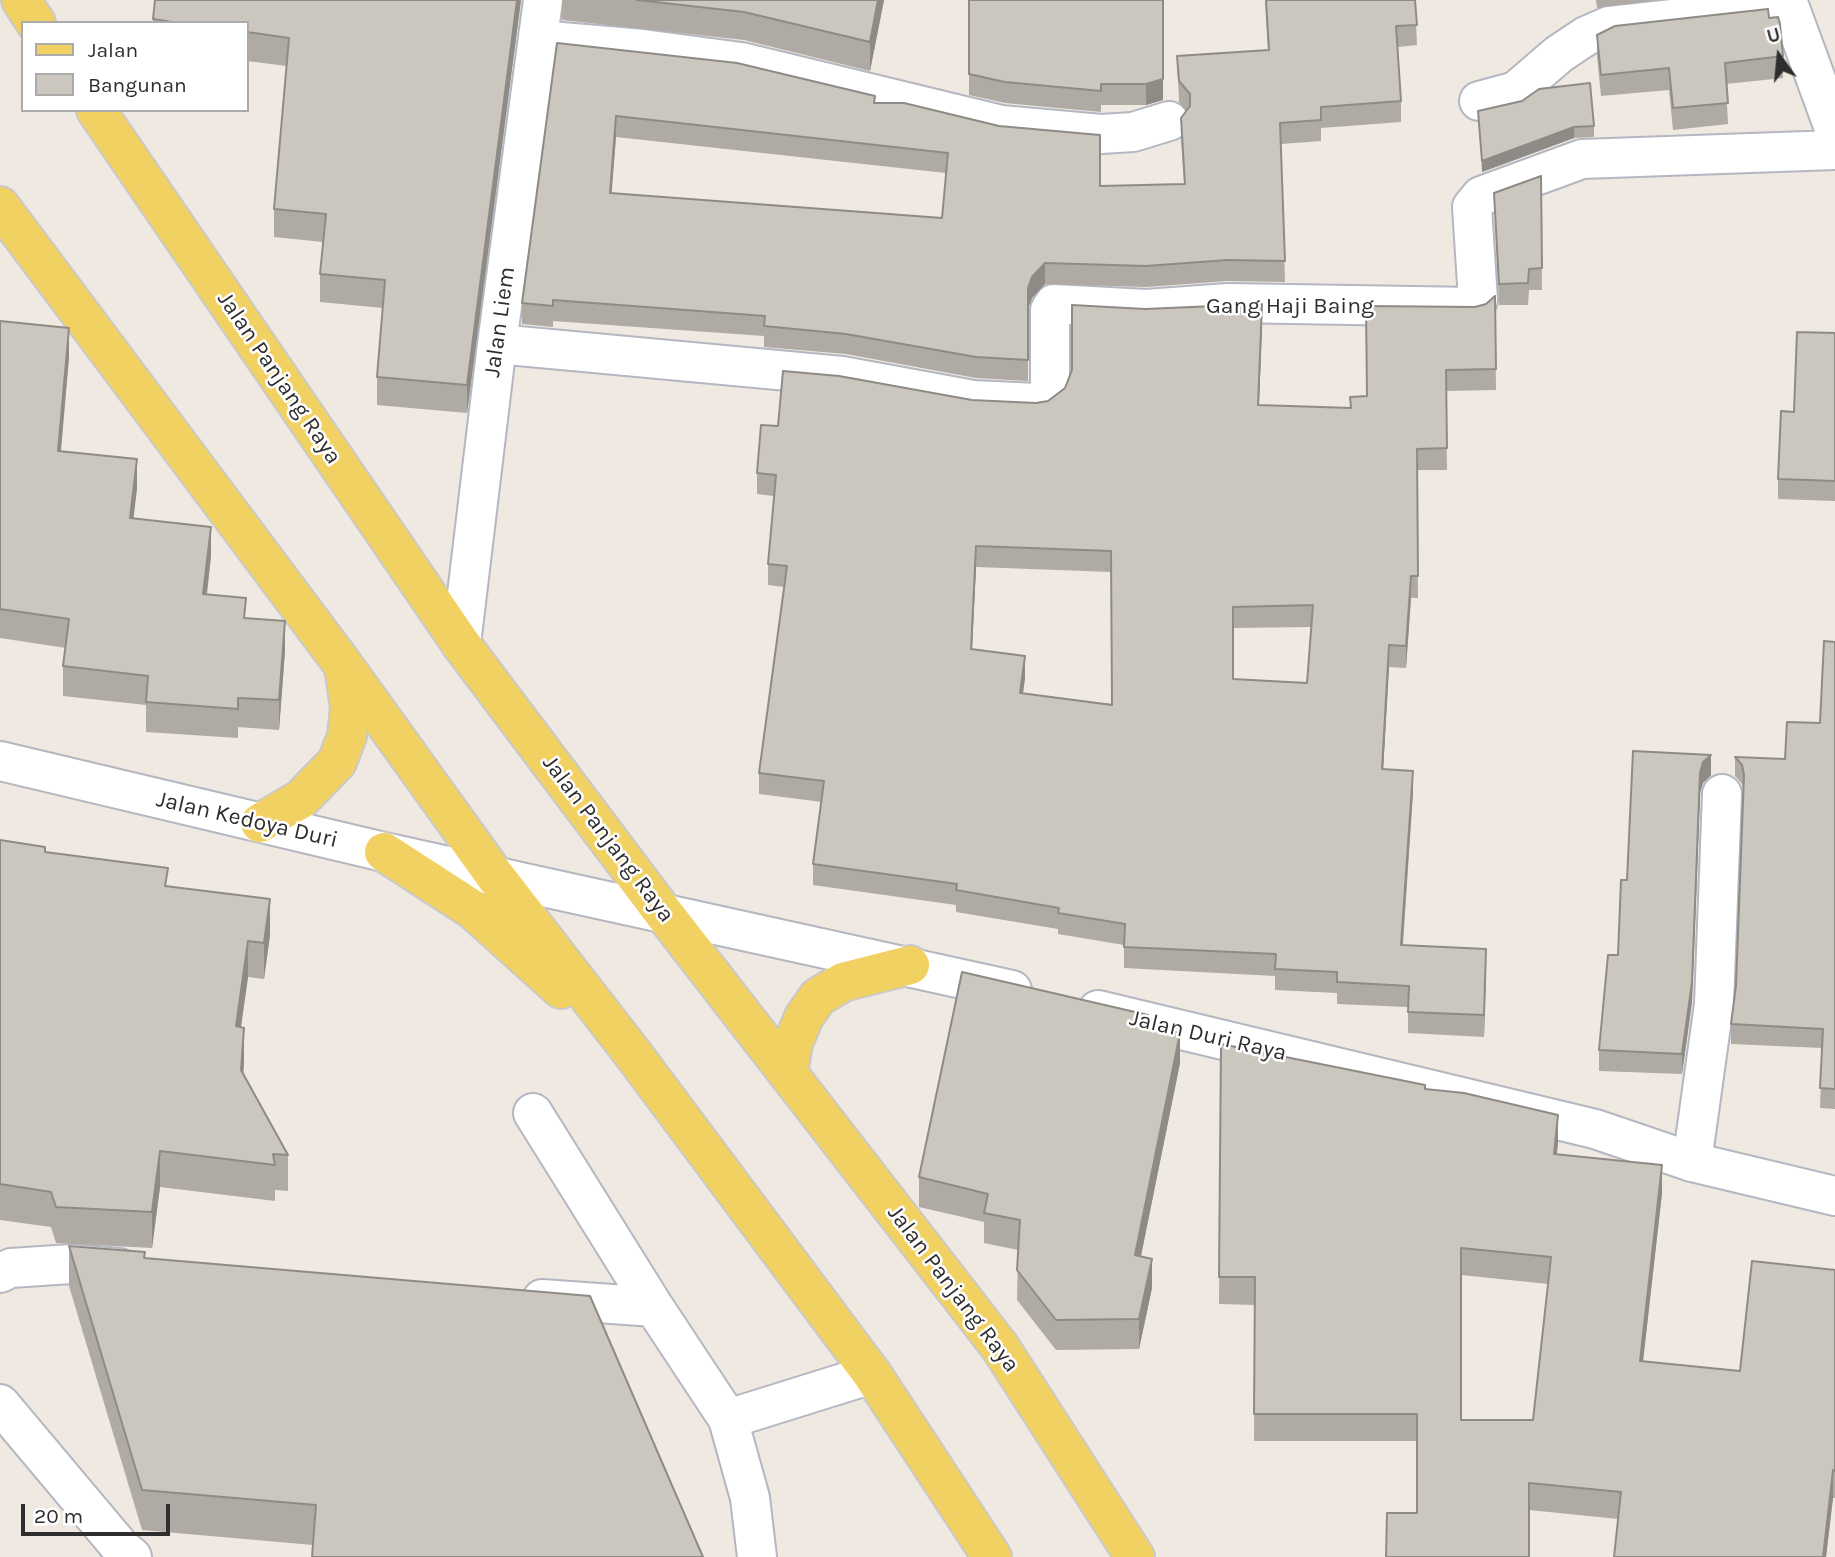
<!DOCTYPE html>
<style>
body{margin:0}
#map{position:relative;width:1835px;height:1557px;overflow:hidden;background:#efe9e1;font-family:Karla,sans-serif}
canvas{display:block}
.legend{position:absolute;left:21px;top:21px;width:228px;height:91px;box-sizing:border-box;background:#fff;border:2px solid #ababab;margin:0;padding:9px 12px;list-style:none;font-size:21px;color:#2e2e2e}
.legend li{display:flex;align-items:center;gap:14px;height:35px}
.legend b{width:35px;border:2px solid #ababab}
.north{position:absolute;left:1744px;top:21px;width:70px;height:70px;-webkit-text-stroke:5px #fff;paint-order:stroke;rotate:345deg;font-size:19px;font-weight:700;line-height:28px;text-align:center;color:#2e2e2e}
.north::after{content:'';display:block;margin:auto;width:24px;height:32px;background:#2e2e2e;clip-path:polygon(50% 0,100% 100%,50% 72%,0 100%)}
.scale{position:absolute;left:21px;top:1504px;width:149px;height:32px;box-sizing:border-box;border:4px solid #2e2e2e;border-top:0;padding-left:9px;font-size:21px;line-height:24px;white-space:nowrap;color:#2e2e2e;-webkit-text-stroke:5px #fff;paint-order:stroke}
</style>
<div id="map">
<canvas width="1835" height="1557"></canvas>
<ul class="legend">
<li><b style="height:9px;background:#f2d163"></b>Jalan</li>
<li><b style="height:19px;background:#cbc7bf"></b>Bangunan</li>
</ul>
<div class="north">U</div>
<div class="scale">20 m</div>
</div>
<script>
const ctx = document.querySelector('canvas').getContext('2d');
ctx.lineJoin = 'round';
const shape = rows => new Path2D(rows.map(r => 'M' + r).join(''));
function trace(path, color, width, dash) { ctx.strokeStyle = color; ctx.lineWidth = width; ctx.lineCap = dash ? 'butt' : 'round'; ctx.setLineDash(dash || []); ctx.stroke(path); }
function paint(path, color) { ctx.fillStyle = color; ctx.fill(path, 'evenodd'); }
function write(font, color, halo, rows, align = 'center') {
  ctx.font = font + ' Karla,sans-serif'; ctx.lineWidth = 5; ctx.setLineDash([]); ctx.textBaseline = 'middle'; ctx.strokeStyle = halo; ctx.fillStyle = color; for (const [text, x, y, turn = 0] of rows) {
    ctx.save(); ctx.translate(x, y); ctx.rotate((+turn || 0) * Math.PI / 180); ctx.textAlign = isNaN(turn) ? turn : align; if (halo) ctx.strokeText(text, 0, 0); ctx.fillText(text, 0, 0); ctx.restore();
  }
}
const minor = shape([
 [1787,0,1835,131],
 [538,40,643,49,741,62,1001,125,1101,134,1133,132,1169,121],
 [1479,101,1516,91,1559,54,1586,36,1609,26,1789,6],
 [497,344,842,376,973,400,1037,403,1046,398,1050,391,1050,310,1054,304,1146,309,1228,303,1475,307,1478,300,1472,207,1481,196,1582,159,1835,150],
 [461,644,497,344,543,0],
 [533,1113,654,1307],
 [1692,1162,1714,1004,1722,794],
 [0,1273,11,1268,71,1264,119,1268],
 [542,1299,654,1307,728,1419,872,1374],
 [0,1404,121,1548,132,1557],
 [728,1419,750,1498,757,1557]
]);
const tertiary = shape([
 [0,761,384,852,1012,990],
 [1098,1010,1595,1129,1692,1162,1835,1196]
]);
const primary = shape([
 [21,0,36,23],
 [96,110,461,644,662,911,1000,1347,1135,1557],
 [0,206,344,666,495,876,633,1054,872,1374,992,1557],
 [260,823,301,799,337,762,347,736,350,708,344,667],
 [384,852,472,909,561,989],
 [788,1073,793,1043,804,1017,818,997,843,982,910,965]
]);
trace(minor, '#b4b7c1', 42);
trace(tertiary, '#b4b7c1', 42);
trace(primary, '#c9c9c9', 42);
trace(minor, '#fff', 38);
trace(tertiary, '#fff', 38);
trace(primary, '#f2d163', 38);
paint(shape([
 [521,0,467,413,377,405,377,377,383,308,320,302,320,274,323,242,274,237,274,209,287,66,247,61,247,23,153,23,153,19],
 [562,0,884,0,870,71,744,40,562,20],
 [969,0,1163,0,1163,100,1146,105,1101,105,1101,112,1005,103,969,95],
 [1265,0,1415,0,1417,45,1398,47,1401,101,1401,122,1321,128,1321,141,1281,144,1285,282,1227,281,1146,287,1045,284,1032,298,1028,309,1028,381,976,378,846,354,764,347,764,336,553,321,553,327,522,324,522,303,557,43,875,103,1100,186,1184,184,1181,139,1181,118,1186,111,1179,102,1177,56,1268,50],
 [616,137,946,173,942,218,611,193],
 [1596,0,1657,0,1597,8],
 [1769,18,1783,56,1783,78,1726,84,1728,124,1673,130,1669,90,1601,96,1597,56,1597,35],
 [1478,111,1594,126,1594,137,1574,138,1482,172],
 [1541,176,1542,290,1529,290,1528,305,1499,305,1494,193],
 [1495,296,1496,390,1446,391,1447,470,1417,470,1418,598,1411,598,1406,668,1389,667,1383,769,1413,792,1403,945,1486,970,1484,1037,1408,1033,1408,1007,1337,1004,1337,993,1275,990,1275,976,1124,968,1124,945,1058,934,1058,929,956,912,956,905,813,885,813,864,822,802,759,794,759,773,784,587,768,585,768,564,774,496,757,494,757,473,778,426,972,400,1036,403,1048,401,1262,325,1259,405,1351,408,1475,307,1486,304],
 [976,567,1111,572,1112,704,1023,693,1025,678,972,649],
 [1311,627,1307,683,1233,679,1233,628],
 [0,321,69,357,61,451,137,488,133,519,211,556,207,595,246,619,285,651,279,730,238,727,238,738,146,732,146,705,63,696,63,666,66,648,0,638],
 [1835,333,1835,501,1778,499,1778,479,1794,412],
 [1835,642,1835,1109,1820,1108,1822,1048,1731,1044,1731,1024,1736,985,1743,792,1742,784,1735,776,1735,757,1785,759,1820,723],
 [1633,751,1711,775,1703,783,1700,793,1692,1002,1682,1074,1599,1071,1599,1050,1618,955,1627,880],
 [0,840,45,852,168,886,270,935,264,979,248,977,241,1027,244,1063,243,1074,288,1155,288,1191,275,1190,275,1201,160,1187,152,1248,56,1243,51,1227,0,1220],
 [1148,1027,1180,1063,1141,1256,1152,1288,1139,1349,1056,1350,1017,1300,1018,1250,984,1243,984,1222,919,1207,919,1177],
 [1221,1044,1425,1089,1558,1143,1556,1154,1662,1193,1643,1361,1740,1371,1835,1270,1835,1498,1833,1498,1826,1557,1614,1557,1618,1519,1529,1510,1417,1513,1417,1441,1254,1441,1255,1305,1219,1304],
 [1461,1275,1548,1284,1533,1420,1461,1420],
 [69,1246,145,1258,590,1296,313,1545,142,1530,69,1286]
]), '#afaba4');
paint(shape([
 [517,0,521,0,467,413,467,385],
 [878,0,884,0,870,71,870,42],
 [1163,79,1163,100,1146,105,1146,84],
 [616,116,616,137,610,214,610,193],
 [1574,127,1574,138,1482,172,1482,161],
 [1045,263,1045,284,1032,298,1028,309,1028,288,1032,277],
 [1262,304,1262,325,1258,426,1258,405],
 [69,328,69,357,58,481,58,451],
 [137,459,137,488,130,548,130,518],
 [211,527,211,556,203,624,203,594],
 [976,546,976,567,971,670,971,649],
 [1411,576,1411,598,1406,668,1406,646],
 [285,621,285,651,279,730,279,700],
 [1389,645,1389,667,1382,790,1382,769],
 [1025,656,1025,678,1020,714,1020,693],
 [1711,755,1711,775,1703,783,1700,793,1692,1002,1682,1074,1682,1054,1700,773,1703,762],
 [1413,771,1413,792,1401,966,1401,945],
 [270,899,270,935,264,979,264,943],
 [248,941,248,977,236,1061,236,1026],
 [1486,949,1486,970,1484,1037,1484,1015],
 [244,1028,244,1063,241,1106,241,1070],
 [1180,1033,1180,1063,1135,1285,1135,1255],
 [1558,1115,1558,1143,1554,1181,1554,1154],
 [160,1151,160,1187,152,1248,152,1212],
 [1662,1165,1662,1193,1640,1388,1640,1361],
 [1152,1259,1152,1288,1139,1349,1139,1319],
 [1833,1470,1833,1498,1826,1557,1823,1557]
]), '#8e8b86');
const building = shape([
 [155,0,517,0,467,385,377,377,385,280,320,274,326,214,274,209,289,38,247,32,247,23,179,23,153,19,155,0],
 [637,0,878,0,870,42,744,12,637,0],
 [969,0,1163,0,1163,79,1146,84,1101,84,1101,91,1005,82,969,74,969,0],
 [1266,0,1415,0,1417,25,1396,26,1401,101,1321,107,1321,120,1280,123,1285,261,1227,260,1146,266,1045,263,1032,277,1028,288,1028,360,976,357,846,334,764,326,765,316,553,300,553,306,522,303,557,43,737,63,875,96,874,103,904,103,999,126,1100,135,1100,186,1185,184,1181,118,1190,106,1190,94,1179,81,1177,56,1269,50,1266,0],
 [616,116,948,153,942,218,610,193,616,116],
 [1768,9,1769,18,1778,17,1780,24,1783,56,1725,63,1728,103,1673,108,1669,68,1601,75,1597,35,1615,26,1768,9],
 [1590,83,1594,126,1574,127,1482,161,1478,111,1522,101,1539,89,1590,83],
 [1541,176,1542,268,1529,269,1528,283,1499,284,1494,193,1541,176],
 [1495,296,1496,369,1446,370,1447,448,1417,449,1418,576,1411,576,1406,646,1389,645,1382,769,1413,771,1401,945,1486,949,1484,1015,1408,1012,1409,986,1337,982,1337,972,1275,969,1276,954,1124,947,1125,924,1058,913,1059,908,956,890,957,884,813,864,824,781,759,773,787,566,768,564,776,475,757,473,761,425,778,426,783,371,839,376,972,400,1036,403,1048,401,1065,388,1072,370,1072,305,1145,309,1262,304,1258,405,1351,408,1350,397,1367,396,1366,306,1475,307,1486,304,1495,296],
 [976,546,1111,551,1112,705,1020,693,1025,656,971,649,976,546],
 [1313,605,1307,683,1233,679,1233,607,1313,605],
 [0,321,69,328,58,451,137,459,130,518,211,527,203,594,246,598,244,618,285,621,279,700,238,698,238,709,146,702,148,676,63,666,69,619,0,609,0,321],
 [1797,332,1835,333,1835,481,1778,479,1781,411,1794,412,1797,332],
 [1824,641,1835,642,1835,1089,1820,1088,1823,1029,1731,1024,1736,985,1744,775,1742,765,1735,757,1785,759,1787,722,1820,723,1824,641],
 [1633,751,1711,755,1703,762,1700,773,1692,982,1682,1054,1599,1050,1608,955,1618,955,1621,880,1627,880,1633,751],
 [0,840,45,847,45,852,168,868,165,886,270,899,264,943,248,941,236,1026,244,1028,241,1070,288,1155,273,1154,275,1165,160,1151,152,1212,56,1207,51,1192,0,1184,0,840],
 [962,972,1148,1015,1147,1026,1180,1033,1135,1255,1152,1259,1139,1319,1056,1320,1017,1270,1020,1220,984,1213,988,1194,919,1177,962,972],
 [1221,1044,1425,1085,1425,1089,1464,1093,1558,1115,1554,1154,1662,1165,1640,1361,1740,1371,1752,1261,1835,1270,1835,1471,1833,1470,1823,1557,1614,1557,1621,1492,1529,1483,1529,1557,1386,1557,1387,1513,1417,1513,1417,1414,1254,1414,1255,1277,1219,1277,1221,1044],
 [1461,1248,1551,1257,1533,1420,1461,1420,1461,1248],
 [69,1246,145,1252,144,1258,590,1296,703,1557,312,1557,316,1505,142,1490,69,1246]
]);
paint(building, '#cbc7bf');
trace(building, '#8e8b86', 2);
write('23px', '#2e2e2e', '#fff', [
 ["Gang Haji Baing",1290,306],
 ["Jalan Liem",500,322,-82],
 ["Jalan Panjang Raya",279,378,56],
 ["Jalan Kedoya Duri",247,820,13],
 ["Jalan Panjang Raya",608,839,53],
 ["Jalan Duri Raya",1208,1036,13],
 ["Jalan Panjang Raya",953,1289,53]
]);
</script>
